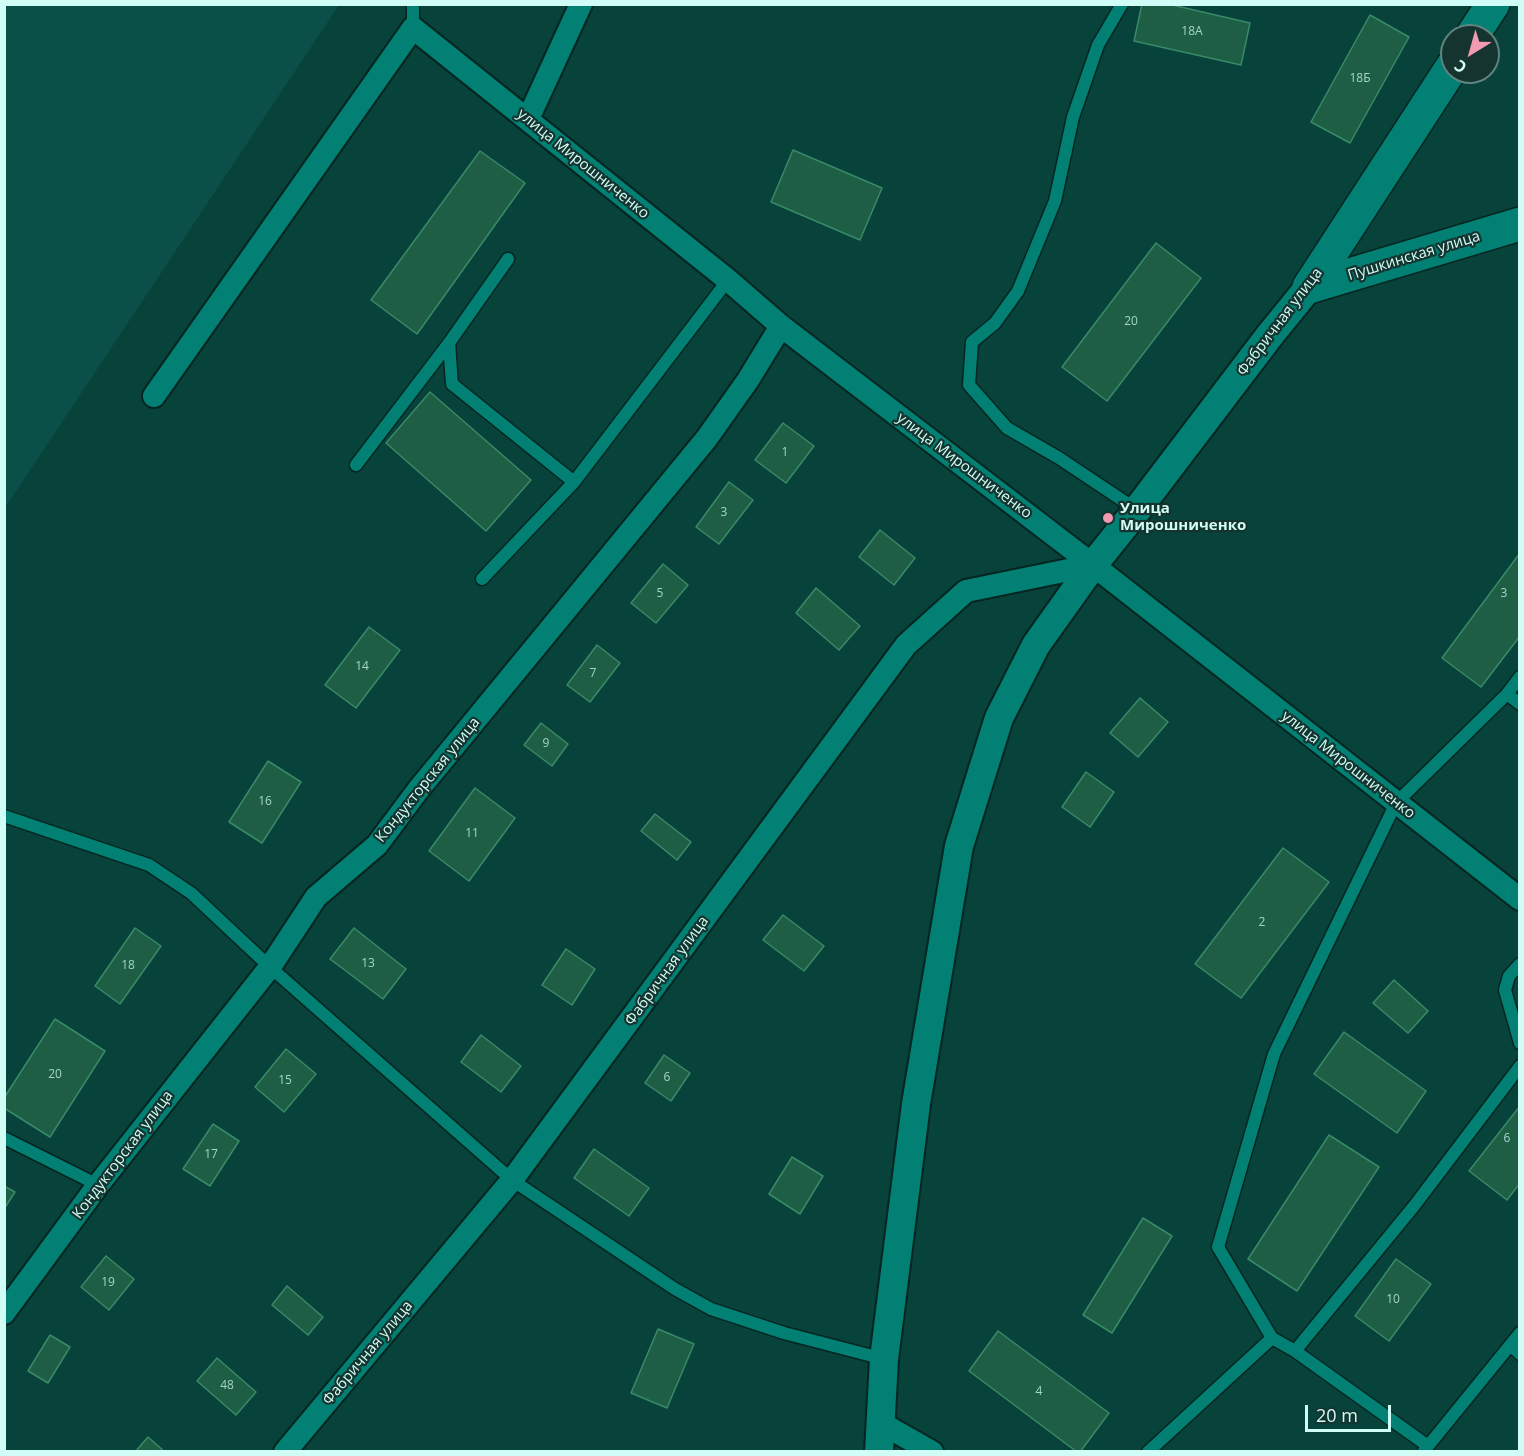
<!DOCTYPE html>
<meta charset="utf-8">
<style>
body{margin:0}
#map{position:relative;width:1524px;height:1456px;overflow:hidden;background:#07423b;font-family:"Open Sans",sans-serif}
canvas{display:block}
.frame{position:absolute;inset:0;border:6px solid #d0fdf5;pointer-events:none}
.north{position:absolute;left:1440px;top:24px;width:60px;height:60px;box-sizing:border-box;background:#153430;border:2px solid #60847f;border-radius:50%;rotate:217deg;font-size:16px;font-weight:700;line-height:24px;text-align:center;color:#d0fdf5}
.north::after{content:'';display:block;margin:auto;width:21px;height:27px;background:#f19ab1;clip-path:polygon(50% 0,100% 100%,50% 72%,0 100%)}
.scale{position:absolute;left:1305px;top:1405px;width:86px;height:27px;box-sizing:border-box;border:3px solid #d0fdf5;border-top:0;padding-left:8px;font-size:18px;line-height:21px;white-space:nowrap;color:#d0fdf5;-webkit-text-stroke:4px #153430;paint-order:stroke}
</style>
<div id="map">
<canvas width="1524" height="1456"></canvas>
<div class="frame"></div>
<div class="north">С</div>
<div class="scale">20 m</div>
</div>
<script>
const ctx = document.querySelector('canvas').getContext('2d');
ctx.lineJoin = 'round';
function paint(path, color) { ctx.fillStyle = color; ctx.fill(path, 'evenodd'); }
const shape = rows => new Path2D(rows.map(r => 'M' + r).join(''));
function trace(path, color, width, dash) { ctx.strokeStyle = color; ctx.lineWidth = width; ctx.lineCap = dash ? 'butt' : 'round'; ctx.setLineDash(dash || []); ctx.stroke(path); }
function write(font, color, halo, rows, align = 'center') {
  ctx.font = font + ' "Open Sans",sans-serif'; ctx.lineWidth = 4.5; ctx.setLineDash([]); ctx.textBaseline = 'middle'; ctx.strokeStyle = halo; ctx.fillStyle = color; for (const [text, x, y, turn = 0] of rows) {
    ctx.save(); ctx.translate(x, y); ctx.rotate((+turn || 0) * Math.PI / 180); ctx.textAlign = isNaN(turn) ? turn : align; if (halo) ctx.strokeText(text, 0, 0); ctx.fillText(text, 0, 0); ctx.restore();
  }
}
paint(shape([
 [5,4,339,5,5,508,4,5]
]), '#0a4f48');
const building = shape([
 [1142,4,1168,4,1250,23,1241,65,1134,41,1142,4],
 [1370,15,1409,37,1350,143,1311,122,1370,15],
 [793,150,882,188,860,240,771,202,793,150],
 [480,151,525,183,417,334,371,300,480,151],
 [1156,243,1201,278,1107,401,1062,367,1156,243],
 [430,392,531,480,486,531,386,443,430,392],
 [783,423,814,446,786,483,755,460,783,423],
 [729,482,753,500,719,544,696,527,729,482],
 [880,530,915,558,894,585,859,557,880,530],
 [1520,553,1520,636,1481,687,1442,658,1520,553],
 [663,564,688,585,656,623,631,603,663,564],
 [816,588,860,626,839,650,796,613,816,588],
 [369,627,400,650,356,708,325,685,369,627],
 [597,645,620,663,590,702,567,685,597,645],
 [1140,698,1168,722,1138,757,1110,733,1140,698],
 [541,723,568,744,552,766,524,745,541,723],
 [268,761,301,782,262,843,229,822,268,761],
 [1086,772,1114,792,1090,827,1062,807,1086,772],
 [475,788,515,818,469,881,429,851,475,788],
 [655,814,691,842,677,860,641,831,655,814],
 [1283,848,1329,882,1241,998,1195,964,1283,848],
 [783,915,824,946,804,971,763,940,783,915],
 [135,928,161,946,120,1004,95,986,135,928],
 [354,928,406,969,383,999,330,959,354,928],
 [566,949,595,969,572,1005,542,985,566,949],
 [1394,980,1428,1011,1408,1033,1373,1003,1394,980],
 [55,1019,105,1051,50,1137,4,1108,4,1098,55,1019],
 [1344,1032,1426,1091,1397,1133,1314,1074,1344,1032],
 [481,1035,521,1066,501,1092,461,1062,481,1035],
 [286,1049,316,1074,284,1112,255,1087,286,1049],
 [664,1055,690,1073,671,1101,645,1083,664,1055],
 [1520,1106,1520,1183,1507,1200,1469,1171,1520,1106],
 [213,1124,239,1141,210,1186,183,1169,213,1124],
 [1329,1135,1379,1167,1297,1291,1248,1259,1329,1135],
 [594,1149,649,1188,629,1216,574,1178,594,1149],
 [792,1157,823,1176,800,1214,769,1194,792,1157],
 [4,1186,15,1192,4,1209,4,1186],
 [1143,1218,1172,1236,1112,1333,1083,1315,1143,1218],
 [106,1256,134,1279,109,1310,81,1287,106,1256],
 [1396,1259,1431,1284,1389,1341,1355,1316,1396,1259],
 [287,1286,323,1317,308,1335,272,1305,287,1286],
 [658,1329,694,1344,667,1408,631,1393,658,1329],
 [998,1331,1109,1413,1080,1452,1077,1452,969,1371,998,1331],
 [50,1335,70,1347,48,1383,28,1371,50,1335],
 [217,1358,256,1392,236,1415,197,1381,217,1358],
 [148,1437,165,1452,135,1452,148,1437]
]);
paint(building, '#1d5e44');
trace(building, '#398a68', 1.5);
const service = shape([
 [1122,4,1098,45,1073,117,1055,201,1018,291,995,323,972,342,969,385,1007,428,1059,458,1137,510],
 [413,28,413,4],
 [508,259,449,343,452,384,574,482],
 [356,465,449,343],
 [482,579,574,482,728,280],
 [1507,694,1520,677],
 [4,816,149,865,191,893,270,967,512,1180,675,1289,711,1309,784,1333,884,1359],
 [1520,964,1509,976,1505,990,1520,1043],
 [4,1138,98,1185],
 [1510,1345,1520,1354],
 [1295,1351,1414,1206,1520,1066],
 [1428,1446,1295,1351,1272,1338,1218,1247,1274,1054,1396,803,1507,694,1520,704],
 [1424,1451,1520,1333],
 [1148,1452,1272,1338]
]);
const minor = shape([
 [528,119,581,4],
 [154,396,413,28,728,280,781,326,1093,565,1520,899],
 [4,1313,98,1185,270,967,316,897,377,845,418,790,707,438,748,380,781,326],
 [881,1423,932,1452],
 [285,1452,512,1180,906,645,966,591,1093,565]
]);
const tertiary = shape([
 [879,1452,884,1359,916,1104,959,846,999,718,1036,645,1093,565,1137,510,1270,335,1309,287]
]);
const secondary = shape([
 [1472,36,1493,4],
 [1309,287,1452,67],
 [1309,287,1520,224]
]);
trace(service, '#052521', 15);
trace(minor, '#052521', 26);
trace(tertiary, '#052521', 32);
trace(secondary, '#052521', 36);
trace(service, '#018073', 12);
trace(minor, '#018073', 22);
trace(tertiary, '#018073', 28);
trace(secondary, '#018073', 33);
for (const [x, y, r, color] of [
 [1108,518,6,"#f19ab1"]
]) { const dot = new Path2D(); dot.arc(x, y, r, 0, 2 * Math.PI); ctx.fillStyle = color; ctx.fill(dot); trace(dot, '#153430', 2); }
write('12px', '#a3d5c9', null, [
 ["18А",1192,32],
 ["18Б",1360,79],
 ["20",1131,322],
 ["1",785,453],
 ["3",724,513],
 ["5",660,594],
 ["3",1504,594],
 ["14",362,667],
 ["7",593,674],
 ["9",546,744],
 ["16",265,802],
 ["11",472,834],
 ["2",1262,923],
 ["13",368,964],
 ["18",128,966],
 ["20",55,1075],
 ["6",667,1078],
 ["15",285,1081],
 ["6",1507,1139],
 ["17",211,1155],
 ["19",108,1283],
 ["10",1393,1300],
 ["48",227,1386],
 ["4",1039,1392]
]);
write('15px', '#d0fdf5', '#153430', [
 ["улица Мирошниченко",583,164,39],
 ["Пушкинская улица",1414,256,-17],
 ["Фабричная улица",1280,322,-53],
 ["улица Мирошниченко",964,466,37],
 ["улица Мирошниченко",1348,765,38],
 ["Кондукторская улица",428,780,-51],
 ["Фабричная улица",667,971,-54],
 ["Кондукторская улица",123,1155,-53],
 ["Фабричная улица",368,1353,-50]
]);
write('bold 15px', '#d0fdf5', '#153430', [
 ["Улица",1120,509],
 ["Мирошниченко",1120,526]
], 'left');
</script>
